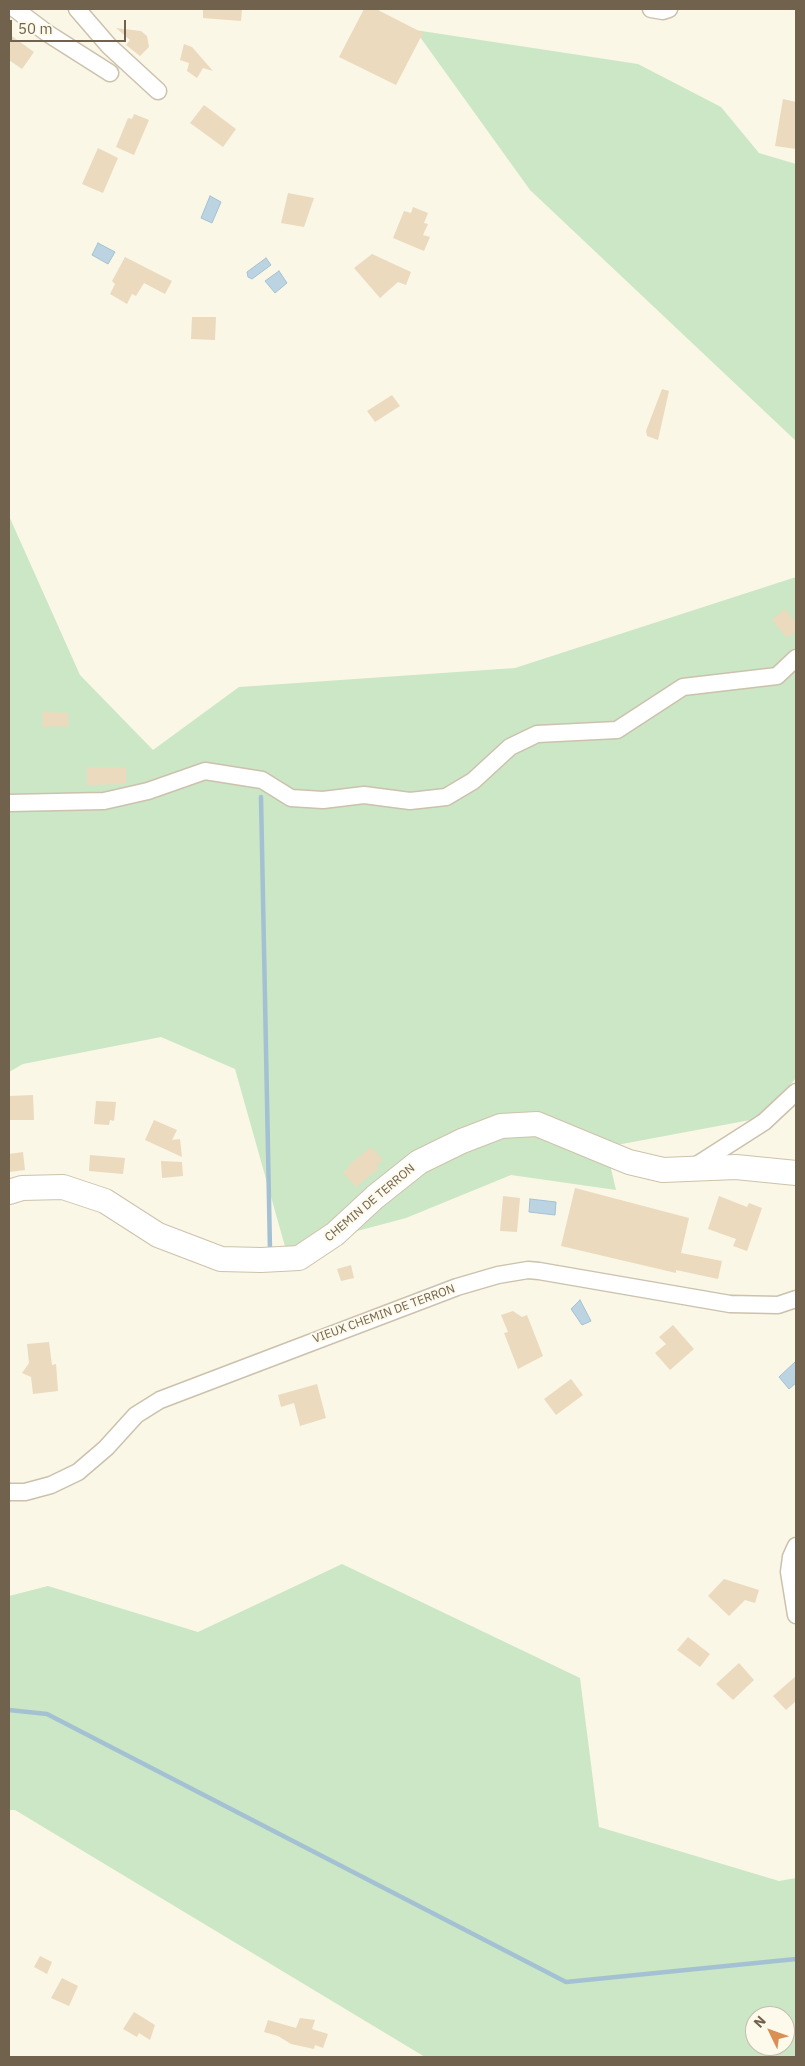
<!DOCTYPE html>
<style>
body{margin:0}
#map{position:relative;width:805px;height:2066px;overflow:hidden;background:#faf7e6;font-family:"IBM Plex Sans",sans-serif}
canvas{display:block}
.frame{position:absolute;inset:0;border:10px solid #71624d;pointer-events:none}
.north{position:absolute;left:745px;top:2006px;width:50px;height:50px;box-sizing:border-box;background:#fdfaec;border:1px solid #c5bdac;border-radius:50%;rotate:312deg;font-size:14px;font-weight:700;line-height:20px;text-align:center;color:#71624d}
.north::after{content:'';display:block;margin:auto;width:18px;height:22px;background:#da8f55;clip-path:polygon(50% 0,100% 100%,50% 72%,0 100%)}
.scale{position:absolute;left:10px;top:20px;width:116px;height:22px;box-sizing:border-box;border:2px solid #71624d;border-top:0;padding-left:6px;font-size:15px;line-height:18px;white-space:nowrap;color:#71624d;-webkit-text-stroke:4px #fdfaec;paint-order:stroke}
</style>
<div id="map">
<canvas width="805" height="2066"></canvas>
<div class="frame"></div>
<div class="north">N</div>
<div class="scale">50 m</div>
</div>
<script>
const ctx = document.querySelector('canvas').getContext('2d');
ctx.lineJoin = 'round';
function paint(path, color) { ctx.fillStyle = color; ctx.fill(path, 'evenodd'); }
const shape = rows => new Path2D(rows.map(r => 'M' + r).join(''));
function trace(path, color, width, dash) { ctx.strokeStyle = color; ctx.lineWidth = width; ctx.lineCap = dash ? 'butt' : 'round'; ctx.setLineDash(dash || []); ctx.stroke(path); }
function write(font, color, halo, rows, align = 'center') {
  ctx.font = font + ' "IBM Plex Sans",sans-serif'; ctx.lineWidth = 4; ctx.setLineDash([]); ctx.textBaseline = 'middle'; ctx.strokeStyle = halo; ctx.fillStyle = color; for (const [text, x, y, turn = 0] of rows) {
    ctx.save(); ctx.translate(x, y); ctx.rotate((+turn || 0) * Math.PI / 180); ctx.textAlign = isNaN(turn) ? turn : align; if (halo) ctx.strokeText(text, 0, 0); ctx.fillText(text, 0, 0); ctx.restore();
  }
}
paint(shape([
 [415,30,638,64,721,107,759,153,796,164,796,441,530,190],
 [9,516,80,675,153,750,239,687,515,668,796,577,796,1078,761,1118,606,1147,616,1190,511,1175,406,1218,286,1250,235,1069,161,1037,23,1064,9,1072],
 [342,1564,580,1678,599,1827,779,1881,796,1878,796,2057,425,2057,15,1810,9,1810,9,1596,48,1586,198,1632],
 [755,2016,785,2016,785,2046,755,2046]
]), '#cce7c5');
const water = shape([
 [210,196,221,202,212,223,201,218,210,196],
 [98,243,115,252,108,264,92,255,98,243],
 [266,258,271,265,252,279,248,277,247,272,266,258],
 [279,271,287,283,275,293,265,281,279,271],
 [530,1199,556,1202,555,1215,529,1212,530,1199],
 [580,1300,591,1321,582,1325,571,1309,580,1300],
 [796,1361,796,1383,789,1389,779,1377,796,1361]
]);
paint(water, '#bcd4e2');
trace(water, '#a3c1d3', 1);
trace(shape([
 [261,797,270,1251],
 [9,1710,47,1714,566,1982,796,1959]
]), '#a3c1d3', 4.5);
paint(shape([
 [203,9,242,9,241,21,203,18],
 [364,9,376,9,423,33,396,85,339,57],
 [116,28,141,31,147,36,149,47,140,56,126,45,130,40],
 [9,34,34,52,22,69,9,60],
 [184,44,192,47,213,71,203,68,197,78,187,71,189,63,180,60],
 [783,99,796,102,796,149,775,146],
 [204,105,236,129,223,147,190,123],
 [134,114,149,120,134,155,116,147,128,118,132,119],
 [98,148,118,158,103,193,82,184],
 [288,193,314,198,304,227,281,223],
 [413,207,428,213,424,223,428,224,423,235,430,237,424,251,393,238,404,211,411,213],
 [372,254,411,272,406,285,398,282,380,298,354,268],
 [125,257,172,281,165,294,144,283,136,296,132,294,127,304,110,294,115,284,112,281],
 [192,317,216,317,215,340,191,339],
 [662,389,669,391,658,440,647,436,646,431],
 [392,395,400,406,375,422,367,411],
 [785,609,796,623,796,631,787,638,772,620],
 [43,712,68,713,69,726,42,727],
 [87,767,126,767,126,784,87,785],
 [33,1095,34,1120,9,1120,9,1096],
 [96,1101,116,1102,114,1121,110,1120,109,1125,94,1124],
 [154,1120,177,1130,172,1140,180,1139,182,1157,145,1140],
 [371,1147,383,1160,377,1165,379,1168,356,1187,343,1173,349,1167,348,1166],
 [23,1152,25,1170,9,1172,9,1154],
 [90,1155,125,1158,123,1174,89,1171],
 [161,1161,182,1162,183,1176,162,1178],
 [575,1188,689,1218,681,1253,722,1261,718,1279,676,1270,676,1273,561,1246],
 [503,1196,520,1198,517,1232,500,1231],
 [719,1196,747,1207,749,1203,762,1208,747,1251,733,1246,736,1239,708,1229],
 [351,1265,354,1278,341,1281,337,1269],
 [513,1311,522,1317,527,1315,543,1356,518,1369,504,1333,508,1332,501,1315],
 [673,1325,694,1349,670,1370,655,1353,666,1344,659,1337],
 [49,1342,52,1365,56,1364,58,1391,33,1394,31,1377,22,1373,29,1363,27,1344],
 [571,1379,583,1395,556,1415,544,1399],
 [317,1384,326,1418,300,1426,294,1403,281,1407,278,1395],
 [724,1579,759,1590,755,1603,745,1600,729,1616,708,1596],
 [688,1637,710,1654,700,1667,677,1650],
 [739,1663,754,1680,733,1700,716,1684],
 [796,1676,796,1701,786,1710,773,1696],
 [40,1956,52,1962,47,1974,34,1967],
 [62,1978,78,1986,69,2006,51,1998],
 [134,2012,155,2025,150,2040,139,2033,137,2037,123,2029],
 [300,2018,315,2020,312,2029,328,2034,323,2048,315,2045,314,2049,291,2044,278,2036,264,2032,268,2020,296,2028]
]), '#ebdabe');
const street = shape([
 [15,9,47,33,110,73],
 [77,9,109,46,158,91],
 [651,9,663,11,669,9],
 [9,803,104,801,148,791,205,771,262,780,291,798,323,800,364,795,410,801,446,797,473,781,510,747,537,734,617,730,683,687,777,676,796,658],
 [692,1168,764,1122,796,1092],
 [9,1492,25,1492,51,1485,78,1472,106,1448,136,1415,160,1400,457,1287,498,1275,528,1270,539,1271,730,1304,778,1305,796,1299],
 [796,1546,791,1557,789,1572,796,1615]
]);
const secondary = shape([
 [9,1192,22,1188,63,1187,105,1201,158,1235,221,1259,261,1260,299,1258,335,1234,375,1197,419,1162,462,1141,501,1126,537,1124,629,1162,663,1170,736,1167,796,1173]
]);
trace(street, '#cbc1ad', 19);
trace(secondary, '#cdc2ab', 26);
trace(street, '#fff', 16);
trace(secondary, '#fff', 24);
write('12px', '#71624d', '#fdfaec', [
 ["CHEMIN DE TERRON",370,1203,-40],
 ["VIEUX CHEMIN DE TERRON",384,1314,-20]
]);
</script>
